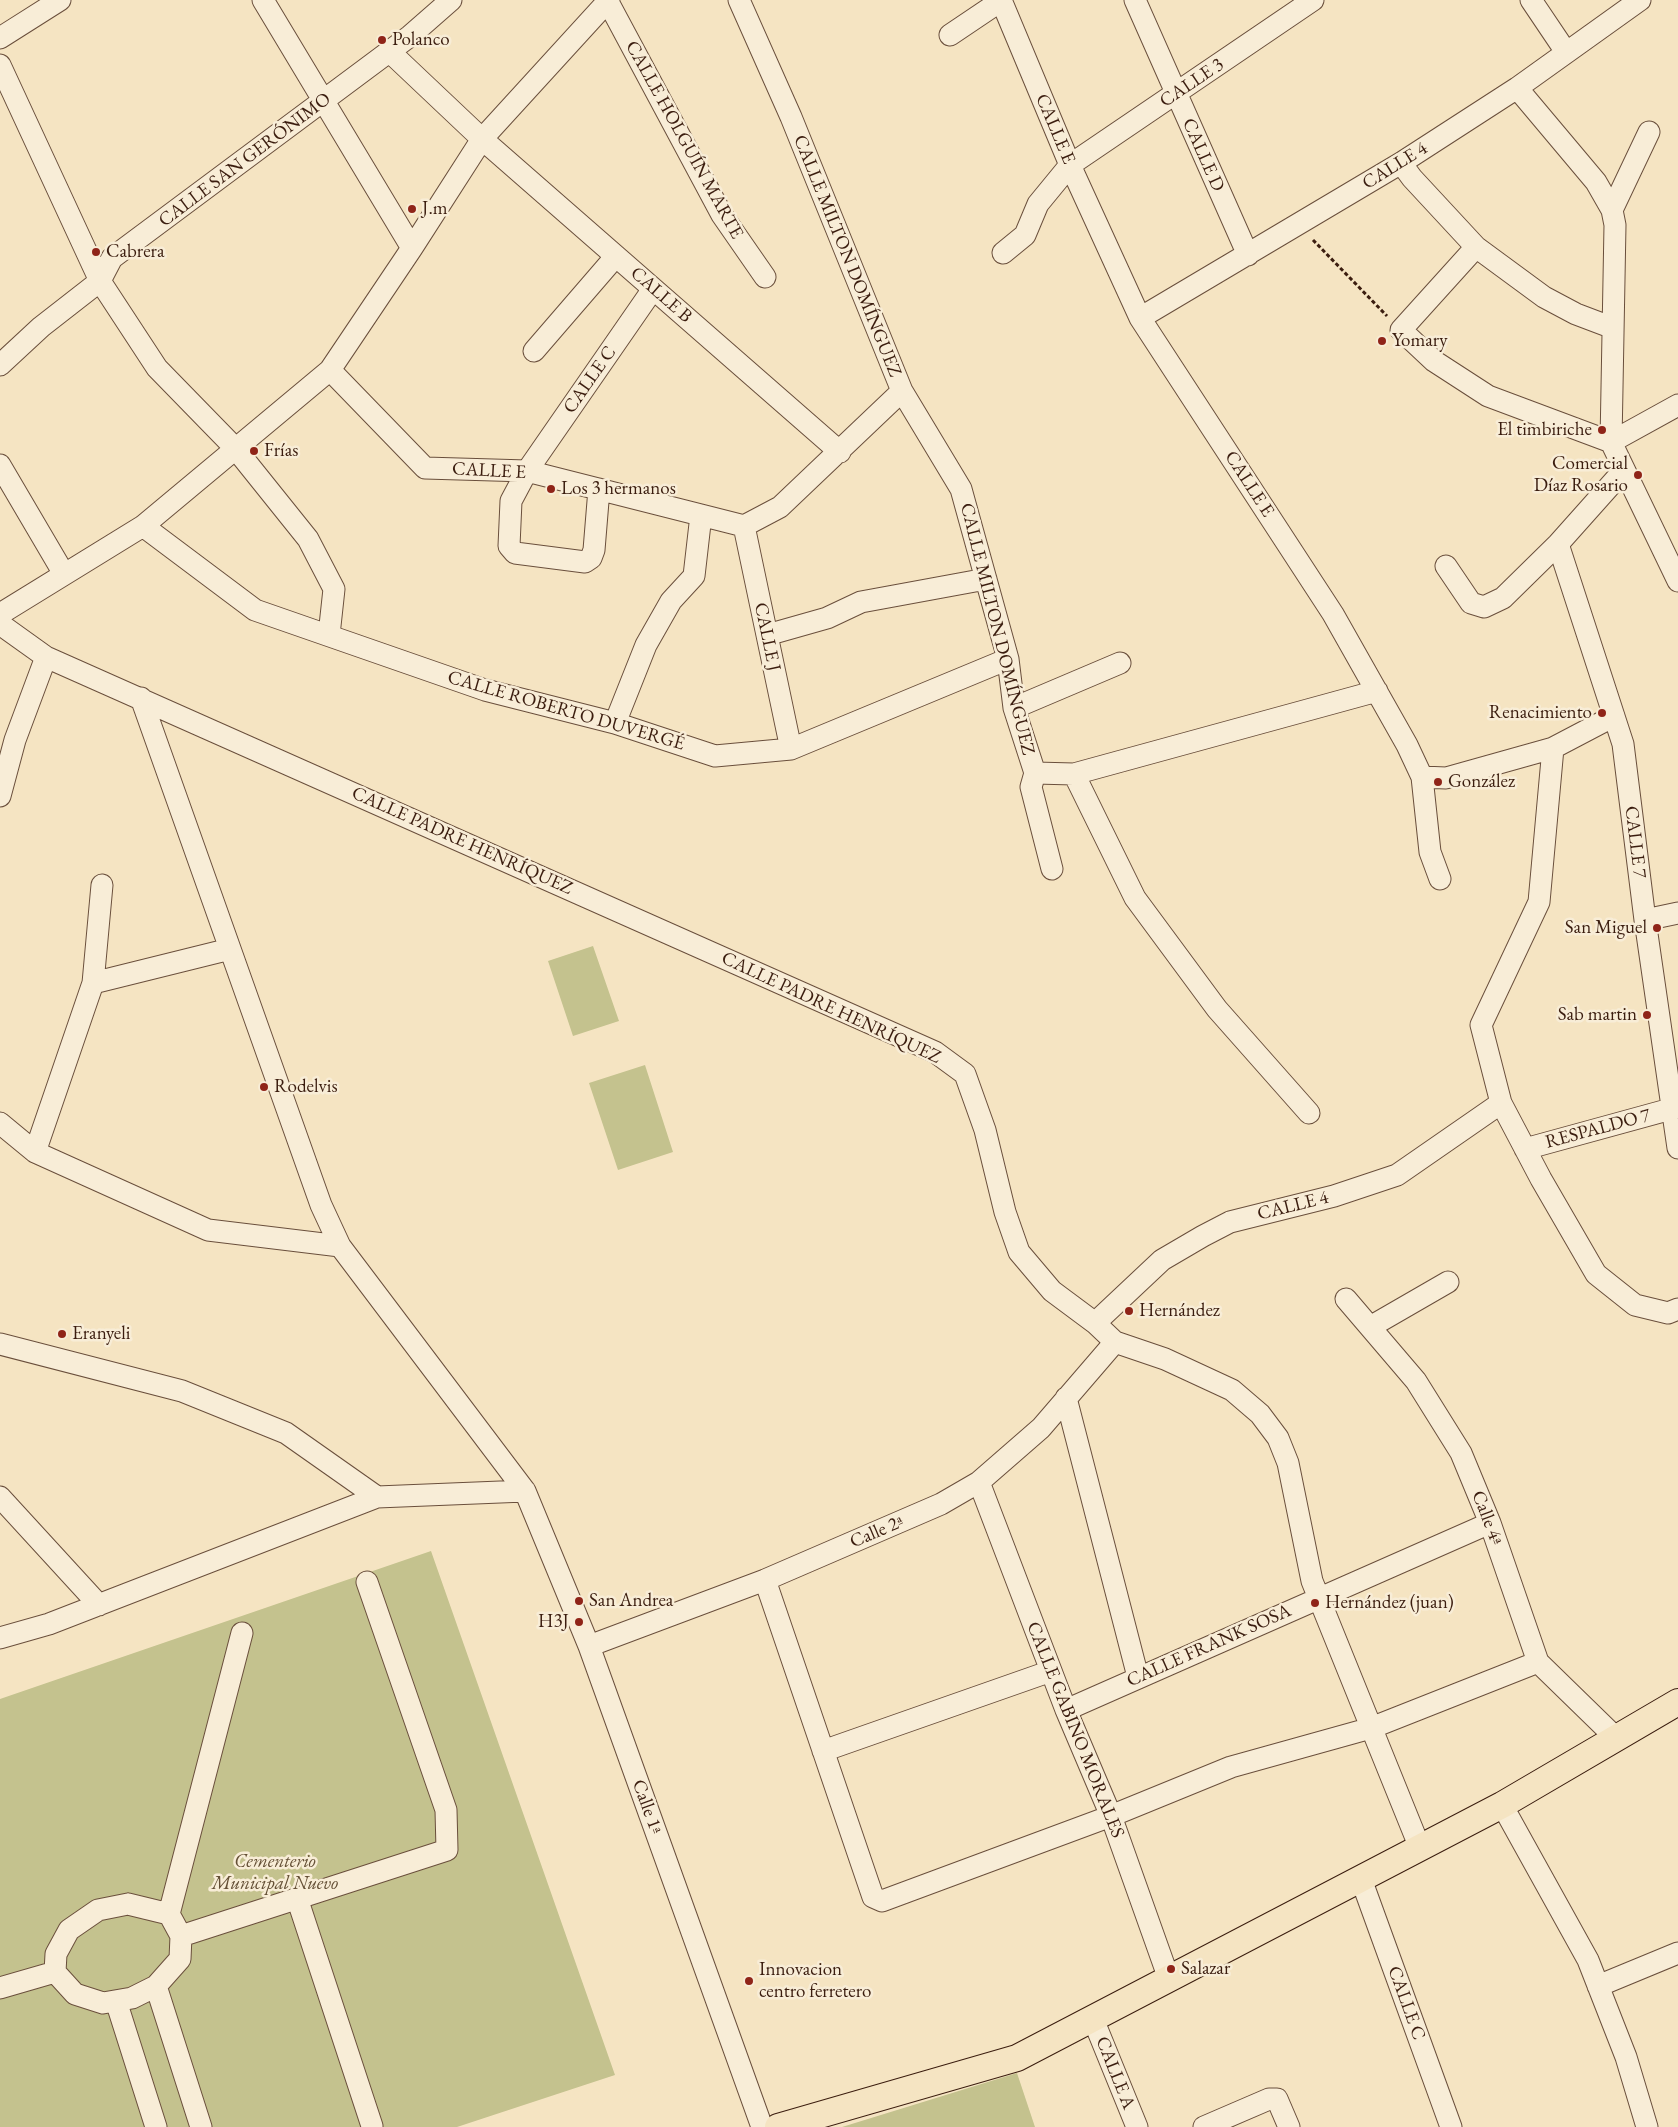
<!DOCTYPE html>
<meta charset="utf-8">
<style>
body{margin:0}
canvas{display:block;background:#f5e4c2}
</style>
<canvas width="1678" height="2127"></canvas>
<script>
const ctx = document.querySelector('canvas').getContext('2d');
ctx.lineJoin = 'round';
function paint(path, color) { ctx.fillStyle = color; ctx.fill(path, 'evenodd'); }
const shape = rows => new Path2D(rows.map(r => 'M' + r).join(''));
function trace(path, color, width, dash) { ctx.strokeStyle = color; ctx.lineWidth = width; ctx.lineCap = dash ? 'butt' : 'round'; ctx.setLineDash(dash || []); ctx.stroke(path); }
function write(font, color, halo, rows, align = 'center') {
  ctx.font = font + ' "EB Garamond",serif'; ctx.lineWidth = 5; ctx.setLineDash([]); ctx.textBaseline = 'middle'; ctx.strokeStyle = halo; ctx.fillStyle = color; for (const [text, x, y, turn = 0] of rows) {
    ctx.save(); ctx.translate(x, y); ctx.rotate((+turn || 0) * Math.PI / 180); ctx.textAlign = isNaN(turn) ? turn : align; if (halo) ctx.strokeText(text, 0, 0); ctx.fillText(text, 0, 0); ctx.restore();
  }
}
paint(shape([
 [593,946,619,1021,573,1036,548,961],
 [645,1065,673,1152,618,1170,589,1083],
 [431,1551,615,2075,457,2127,0,2127,0,1699],
 [1017,2073,1035,2127,842,2127]
]), '#c4c28e');
const minor = shape([
 [263,0,412,248],
 [607,0,722,215,765,277],
 [739,0,791,117,902,391,961,489,1008,659,1014,708,1035,773,1074,774,1377,691],
 [1001,0,1070,165,1140,318,1333,614,1407,745,1422,777,1446,778,1553,748,1614,716],
 [1135,0,1248,255],
 [1531,0,1566,52],
 [950,35,1002,0],
 [0,38,60,0],
 [390,52,482,139,840,452],
 [0,65,100,281,157,368,235,448,308,539,334,589,329,635],
 [1517,88,1596,182,1612,210,1615,225,1611,442,1678,581],
 [1401,163,1412,178,1476,247,1544,297,1576,314,1613,328],
 [1612,210,1649,132],
 [1476,247,1401,330,1434,361,1488,396,1611,442,1678,405],
 [1003,253,1025,235,1038,204,1070,165,1313,0],
 [1140,318,1401,163,1517,88,1640,0],
 [534,351,616,256],
 [0,365,41,327,100,281,112,258,410,36,451,0],
 [330,370,425,468,527,471,744,526,780,507,902,391],
 [0,465,64,574],
 [599,489,594,550,591,558,585,562,515,553,509,546,511,501,527,471,653,289],
 [143,526,255,610,485,690,615,723,715,756,791,749,1008,659],
 [744,526,791,749],
 [1558,544,1623,744,1645,920,1678,1148],
 [1446,566,1471,603,1484,607,1503,598,1558,544,1624,470],
 [0,614,143,526,330,370,412,248,482,139,609,0],
 [0,624,46,657,935,1052,965,1074,985,1130,1005,1212,1019,1252,1052,1291,1095,1323,1115,1342,1165,1359,1232,1390,1260,1414,1278,1438,1288,1463,1312,1581,1420,1848],
 [767,635,827,618,861,602,986,579],
 [1014,708,1120,663],
 [615,723,646,645,671,601,694,576,701,515],
 [1553,748,1539,902,1481,1025,1501,1103,1541,1179,1596,1274,1635,1305,1668,1313,1678,1309],
 [1035,773,1031,787,1052,869],
 [1074,774,1135,898,1217,1009,1309,1113],
 [1422,777,1430,852,1440,879],
 [0,796,15,740,46,657],
 [1645,920,1678,913],
 [93,983,102,885],
 [0,1123,35,1152,208,1230,340,1246],
 [1525,1149,1678,1107],
 [35,1152,93,983,230,949],
 [1346,1299,1416,1381,1461,1453,1490,1523,1538,1662,1616,1738],
 [1095,1323,1162,1260,1203,1236,1230,1222,1334,1196,1397,1175,1501,1103],
 [1370,1327,1448,1282],
 [0,1344,182,1391,286,1433,377,1497,525,1491,340,1246,321,1205,141,698],
 [1066,1398,1138,1677],
 [979,1482,1066,1710,1111,1816,1169,1979],
 [525,1491,589,1646,762,2127],
 [0,1497,99,1605],
 [765,1580,873,1897,882,1901,1111,1816,1231,1767,1371,1728,1538,1662],
 [0,1638,49,1624,377,1497],
 [589,1646,765,1580,941,1504,979,1482,1041,1428,1115,1342],
 [1066,1710,1490,1523],
 [823,1751,1051,1671],
 [1502,1805,1588,1960,1626,2057,1647,2127],
 [1361,1879,1451,2127],
 [297,1898,372,2126],
 [128,1904,169,1914,181,1936,180,1959,156,1986,132,1998,103,2003,75,1994,55,1972,56,1954,69,1930,98,1910,128,1904],
 [169,1914,242,1633],
 [181,1936,447,1850,446,1810,367,1582],
 [156,1986,201,2127],
 [1598,1986,1678,1953],
 [0,1988,55,1972],
 [116,2001,156,2127],
 [1093,2019,1137,2127],
 [1204,2127,1269,2099,1277,2099,1289,2127]
]);
const major = shape([
 [778,2127,1017,2058,1502,1805,1678,1702]
]);
trace(minor, '#6a4f3c', 23);
trace(major, '#3b1d0f', 28);
trace(shape([
 [1313,240,1387,316]
]), '#3b1d0f', 3, [4, 2.5]);
trace(minor, '#f8edd7', 21);
trace(major, '#f5e4c2', 26);
for (const [x, y, r, color] of [
 [382,40,5,"#8f2418"],
 [412,209,5,"#8f2418"],
 [96,252,5,"#8f2418"],
 [1382,341,5,"#8f2418"],
 [1602,430,5,"#8f2418"],
 [254,451,5,"#8f2418"],
 [1638,475,5,"#8f2418"],
 [551,489,5,"#8f2418"],
 [1602,713,5,"#8f2418"],
 [1438,782,5,"#8f2418"],
 [1657,928,5,"#8f2418"],
 [1647,1015,5,"#8f2418"],
 [264,1087,5,"#8f2418"],
 [1129,1311,5,"#8f2418"],
 [62,1334,5,"#8f2418"],
 [579,1601,5,"#8f2418"],
 [1315,1603,5,"#8f2418"],
 [579,1622,5,"#8f2418"],
 [1171,1969,5,"#8f2418"],
 [749,1981,5,"#8f2418"]
]) { const dot = new Path2D(); dot.arc(x, y, r, 0, 2 * Math.PI); ctx.fillStyle = color; ctx.fill(dot); trace(dot, '#f8edd7', 2); }
write('19px', '#3b1d0f', '#f8edd7', [
 ["Polanco",392,40],
 ["J.m",422,209],
 ["Cabrera",106,252],
 ["Yomary",1392,341],
 ["El timbiriche",1592,430,"right"],
 ["Frías",264,451],
 ["Comercial",1628,464,"right"],
 ["Díaz Rosario",1628,486,"right"],
 ["Los 3 hermanos",561,489],
 ["Renacimiento",1592,713,"right"],
 ["González",1448,782],
 ["San Miguel",1647,928,"right"],
 ["Sab martin",1637,1015,"right"],
 ["Rodelvis",274,1087],
 ["Hernández",1139,1311],
 ["Eranyeli",72,1334],
 ["San Andrea",589,1601],
 ["Hernández (juan)",1325,1603],
 ["H3J",569,1622,"right"],
 ["Salazar",1181,1969],
 ["Innovacion",759,1970],
 ["centro ferretero",759,1992]
], 'left');
write('19px', '#3b1d0f', '#f8edd7', [
 ["CALLE 3",1192,83,-34],
 ["CALLE E",1055,129,67],
 ["CALLE HOLGUÍN MARTE",684,140,61],
 ["CALLE D",1203,155,66],
 ["CALLE SAN GERÓNIMO",245,160,-37],
 ["CALLE 4",1395,166,-32],
 ["CALLE MILTON DOMÍNGUEZ",847,256,68],
 ["CALLE B",661,295,41],
 ["CALLE C",590,380,-55],
 ["CALLE E",489,471,3],
 ["CALLE E",1249,484,57],
 ["CALLE MILTON DOMÍNGUEZ",997,629,76],
 ["CALLE J",767,637,78],
 ["CALLE ROBERTO DUVERGÉ",566,711,16],
 ["CALLE PADRE HENRÍQUEZ",462,841,24],
 ["CALLE 7",1635,842,83],
 ["CALLE PADRE HENRÍQUEZ",831,1008,25],
 ["RESPALDO 7",1598,1129,-15],
 ["CALLE 4",1293,1206,-14],
 ["Calle 4ª",1487,1518,69],
 ["Calle 2ª",877,1532,-23],
 ["CALLE FRANK SOSA",1209,1646,-24],
 ["CALLE GABINO MORALES",1075,1730,68],
 ["Calle 1ª",647,1807,70],
 ["CALLE C",1406,2003,70],
 ["CALLE A",1115,2073,68]
]);
write('italic 19px', '#644f35', '#f8edd7', [
 ["Cementerio",275,1862],
 ["Municipal Nuevo",275,1884]
]);
</script>
